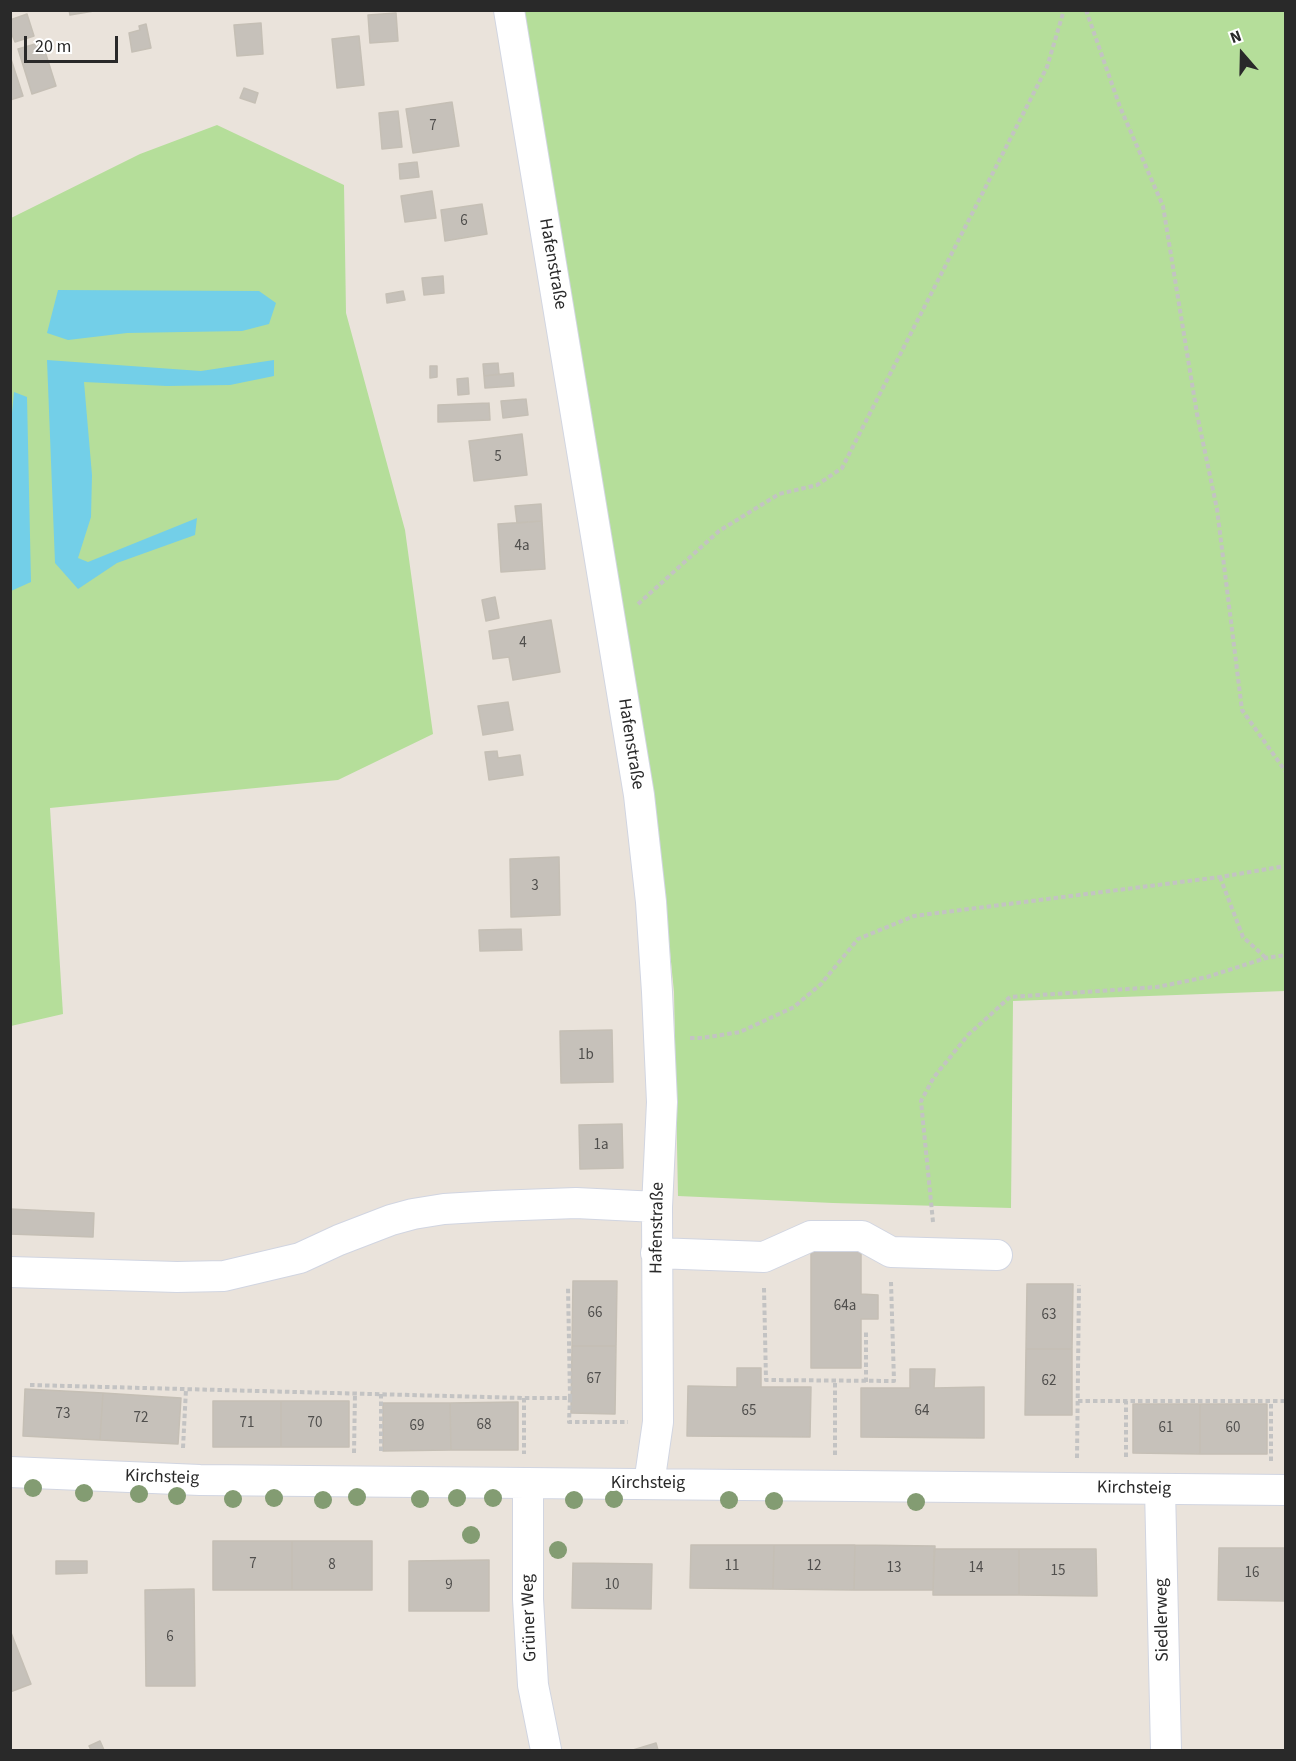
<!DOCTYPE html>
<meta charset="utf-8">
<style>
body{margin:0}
#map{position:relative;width:1296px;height:1761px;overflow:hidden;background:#eae3db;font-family:"Source Sans 3",sans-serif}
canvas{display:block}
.frame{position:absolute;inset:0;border:12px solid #292929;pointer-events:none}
.north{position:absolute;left:1212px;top:24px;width:60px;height:60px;-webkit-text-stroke:4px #fff;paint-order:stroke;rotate:340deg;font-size:16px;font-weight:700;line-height:24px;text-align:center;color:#292929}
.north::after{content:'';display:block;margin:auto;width:21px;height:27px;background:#292929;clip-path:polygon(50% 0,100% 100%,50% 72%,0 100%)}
.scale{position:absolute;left:24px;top:36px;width:94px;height:27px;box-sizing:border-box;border:3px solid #292929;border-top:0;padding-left:8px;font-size:18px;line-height:21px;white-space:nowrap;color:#292929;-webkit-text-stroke:4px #fff;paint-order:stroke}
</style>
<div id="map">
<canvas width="1296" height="1761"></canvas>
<div class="frame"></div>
<div class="north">N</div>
<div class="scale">20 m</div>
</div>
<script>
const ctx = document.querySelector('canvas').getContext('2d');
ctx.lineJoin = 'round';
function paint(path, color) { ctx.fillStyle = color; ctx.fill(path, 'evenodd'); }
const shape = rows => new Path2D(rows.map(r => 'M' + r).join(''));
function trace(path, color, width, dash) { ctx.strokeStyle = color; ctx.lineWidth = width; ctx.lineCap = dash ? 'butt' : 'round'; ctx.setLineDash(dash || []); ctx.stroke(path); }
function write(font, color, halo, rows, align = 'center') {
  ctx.font = font + ' "Source Sans 3",sans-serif'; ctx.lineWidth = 6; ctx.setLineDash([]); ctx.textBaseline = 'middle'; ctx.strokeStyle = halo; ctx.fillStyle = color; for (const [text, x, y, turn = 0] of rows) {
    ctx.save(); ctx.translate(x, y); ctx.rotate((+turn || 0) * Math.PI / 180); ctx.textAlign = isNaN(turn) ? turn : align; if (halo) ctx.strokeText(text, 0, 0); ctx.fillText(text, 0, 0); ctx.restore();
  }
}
paint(shape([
 [523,11,1285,11,1285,991,1013,1001,1011,1208,833,1203,678,1196,674,992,665,902,635,679,592,418],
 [217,125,344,185,346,313,405,530,433,734,338,780,50,808,63,1014,11,1026,11,218,140,154]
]), '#b5de9a');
paint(shape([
 [58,290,259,291,276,303,269,324,242,331,127,333,68,340,47,333],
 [47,360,201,371,274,360,274,376,230,385,167,386,84,382,92,475,91,517,78,558,88,562,197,518,195,535,117,563,78,589,55,563],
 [14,392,27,397,31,582,11,591,10,434]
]), '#73cfe8');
const building = shape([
 [69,10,100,10,70,15,69,10],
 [396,13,398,41,370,43,368,15,396,13],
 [27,14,34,36,15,42,10,30,10,20,27,14],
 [261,23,263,54,237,56,234,25,261,23],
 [146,24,151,48,132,52,129,33,140,30,139,26,146,24],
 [359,36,364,85,337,88,332,39,359,36],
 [42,42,56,86,32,94,18,49,42,42],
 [10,56,23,96,10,100,10,56],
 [244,88,258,93,255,103,240,98,244,88],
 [452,102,459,146,413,153,406,109,452,102],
 [398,111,402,147,382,149,379,113,398,111],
 [417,162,419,177,400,179,399,164,417,162],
 [432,191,436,218,405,222,401,196,432,191],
 [482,204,487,234,445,241,441,210,482,204],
 [443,276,444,293,424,295,422,278,443,276],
 [403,291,405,300,387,303,386,294,403,291],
 [498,363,499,374,484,376,483,364,498,363],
 [430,366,437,366,437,377,430,378,430,366],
 [513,373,514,386,485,388,484,376,513,373],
 [468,378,469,394,458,395,457,379,468,378],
 [526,399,528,415,503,418,501,401,526,399],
 [489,403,490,420,438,422,438,405,489,403],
 [522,434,527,475,474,481,469,441,522,434],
 [541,504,542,521,517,523,515,506,541,504],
 [542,521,545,569,501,572,498,524,542,521],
 [495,597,499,618,486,621,482,600,495,597],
 [551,620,560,672,513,680,509,657,493,659,489,631,551,620],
 [508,702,513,730,483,735,478,706,508,702],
 [497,751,498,758,520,755,523,775,489,780,485,752,497,751],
 [559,857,560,915,511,917,510,859,559,857],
 [521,929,522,950,480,951,479,930,521,929],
 [612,1030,613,1082,561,1083,560,1031,612,1030],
 [622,1124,623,1168,580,1169,579,1125,622,1124],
 [10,1209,94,1213,93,1237,10,1234,10,1209],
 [811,1245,861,1245,861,1294,878,1295,878,1319,861,1319,861,1368,811,1368,811,1245],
 [573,1281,617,1281,616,1346,572,1346,573,1281],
 [1027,1284,1073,1284,1072,1349,1026,1349,1027,1284],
 [572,1346,616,1346,615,1414,571,1413,572,1346],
 [1026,1349,1072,1349,1072,1415,1025,1415,1026,1349],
 [737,1368,761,1368,761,1387,811,1387,810,1437,687,1436,688,1386,737,1387,737,1368],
 [910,1369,935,1369,934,1388,984,1387,984,1438,861,1437,861,1388,910,1388,910,1369],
 [25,1389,103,1393,100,1440,23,1436,25,1389],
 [103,1393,181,1398,178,1444,100,1440,103,1393],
 [213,1401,281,1401,281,1447,213,1447,213,1401],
 [281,1401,349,1401,349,1447,281,1447,281,1401],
 [518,1402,518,1450,451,1450,450,1403,518,1402],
 [383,1403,450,1403,451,1450,383,1451,383,1403],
 [1133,1404,1200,1404,1200,1454,1133,1453,1133,1404],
 [1200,1404,1267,1404,1267,1454,1200,1454,1200,1404],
 [213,1541,292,1541,292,1590,213,1590,213,1541],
 [292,1541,372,1541,372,1590,292,1590,292,1541],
 [691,1545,774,1545,773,1589,690,1588,691,1545],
 [774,1545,855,1545,854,1590,773,1589,774,1545],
 [855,1545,935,1546,933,1590,854,1590,855,1545],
 [1219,1548,1286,1548,1286,1601,1218,1600,1219,1548],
 [934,1549,1019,1549,1019,1595,933,1595,934,1549],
 [1019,1549,1096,1549,1097,1596,1019,1595,1019,1549],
 [489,1560,489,1611,409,1611,409,1561,489,1560],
 [56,1561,87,1561,87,1573,56,1574,56,1561],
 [573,1563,652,1564,651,1609,572,1608,573,1563],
 [194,1589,195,1686,146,1686,145,1590,194,1589],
 [10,1630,31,1684,10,1692,10,1630],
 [100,1741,104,1750,91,1750,89,1746,100,1741],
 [656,1743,658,1750,633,1750,656,1743]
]);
paint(building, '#c6c1ba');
trace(building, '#c5bfb5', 1.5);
const minor = shape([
 [509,10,639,795,651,902,657,992,662,1102,657,1207,658,1422,649,1484],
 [656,1253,764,1257,811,1236,862,1236,891,1252,997,1255],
 [10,1272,177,1277,224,1276,300,1258,339,1240,391,1220,413,1214,444,1209,495,1206,576,1203,657,1207],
 [10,1472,200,1480,1286,1490],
 [528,1483,528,1599,533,1685,546,1750],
 [1160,1489,1166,1750]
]);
trace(minor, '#d1d5e1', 32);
trace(shape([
 [1086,10,1120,107,1163,206,1197,414,1217,509,1242,710,1286,772],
 [638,604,719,531,779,494,817,485,842,468,1047,67,1064,10],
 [1220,877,1243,937,1266,958],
 [690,1038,702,1038,740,1032,794,1007,821,984,858,939,914,916,1220,877,1286,866],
 [933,1222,921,1101,934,1077,968,1035,1010,997,1157,987,1207,977,1266,958,1286,955],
 [764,1288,766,1380,894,1381,891,1282],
 [866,1382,866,1330],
 [30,1385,524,1398,570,1398,568,1287],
 [524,1398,524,1454],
 [570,1398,569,1422,628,1422],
 [1078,1401,1286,1401],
 [183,1448,186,1389],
 [381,1451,381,1394],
 [354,1453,355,1393],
 [835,1455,835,1381],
 [1126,1457,1126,1401],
 [1077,1458,1079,1285],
 [1271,1461,1271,1401]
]), '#c3c3c3', 4, [4.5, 3]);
trace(minor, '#fff', 30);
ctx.fillStyle = '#839c72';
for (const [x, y] of [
 [33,1488],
 [84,1493],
 [139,1494],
 [177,1496],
 [357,1497],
 [274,1498],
 [457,1498],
 [493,1498],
 [233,1499],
 [420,1499],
 [614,1499],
 [323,1500],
 [574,1500],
 [729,1500],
 [774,1501],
 [916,1502],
 [471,1535],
 [558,1550]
]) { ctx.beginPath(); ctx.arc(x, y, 9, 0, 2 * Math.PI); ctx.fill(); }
write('15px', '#504f4d', null, [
 ["7",433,127],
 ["6",464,222],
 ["5",498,458],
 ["4a",522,547],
 ["4",523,644],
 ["3",535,887],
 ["1b",586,1056],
 ["1a",601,1146],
 ["64a",845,1307],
 ["66",595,1314],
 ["63",1049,1316],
 ["67",594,1380],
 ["62",1049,1382],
 ["65",749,1412],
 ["64",922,1412],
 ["73",63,1415],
 ["72",141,1419],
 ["71",247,1424],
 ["70",315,1424],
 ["68",484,1426],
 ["69",417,1427],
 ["61",1166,1429],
 ["60",1233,1429],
 ["7",253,1565],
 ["8",332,1566],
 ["11",732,1567],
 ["12",814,1567],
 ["13",894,1569],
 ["14",976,1569],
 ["15",1058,1572],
 ["16",1252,1574],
 ["9",449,1586],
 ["10",612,1586],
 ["6",170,1638]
]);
write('18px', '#292929', '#fff', [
 ["Hafenstraße",552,264,80],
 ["Hafenstraße",630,744,81],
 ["Hafenstraße",658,1228,-89],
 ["Kirchsteig",162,1478,2],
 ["Kirchsteig",648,1484],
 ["Kirchsteig",1134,1489,1],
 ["Grüner Weg",530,1618,-92],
 ["Siedlerweg",1163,1620,-91]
]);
</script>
